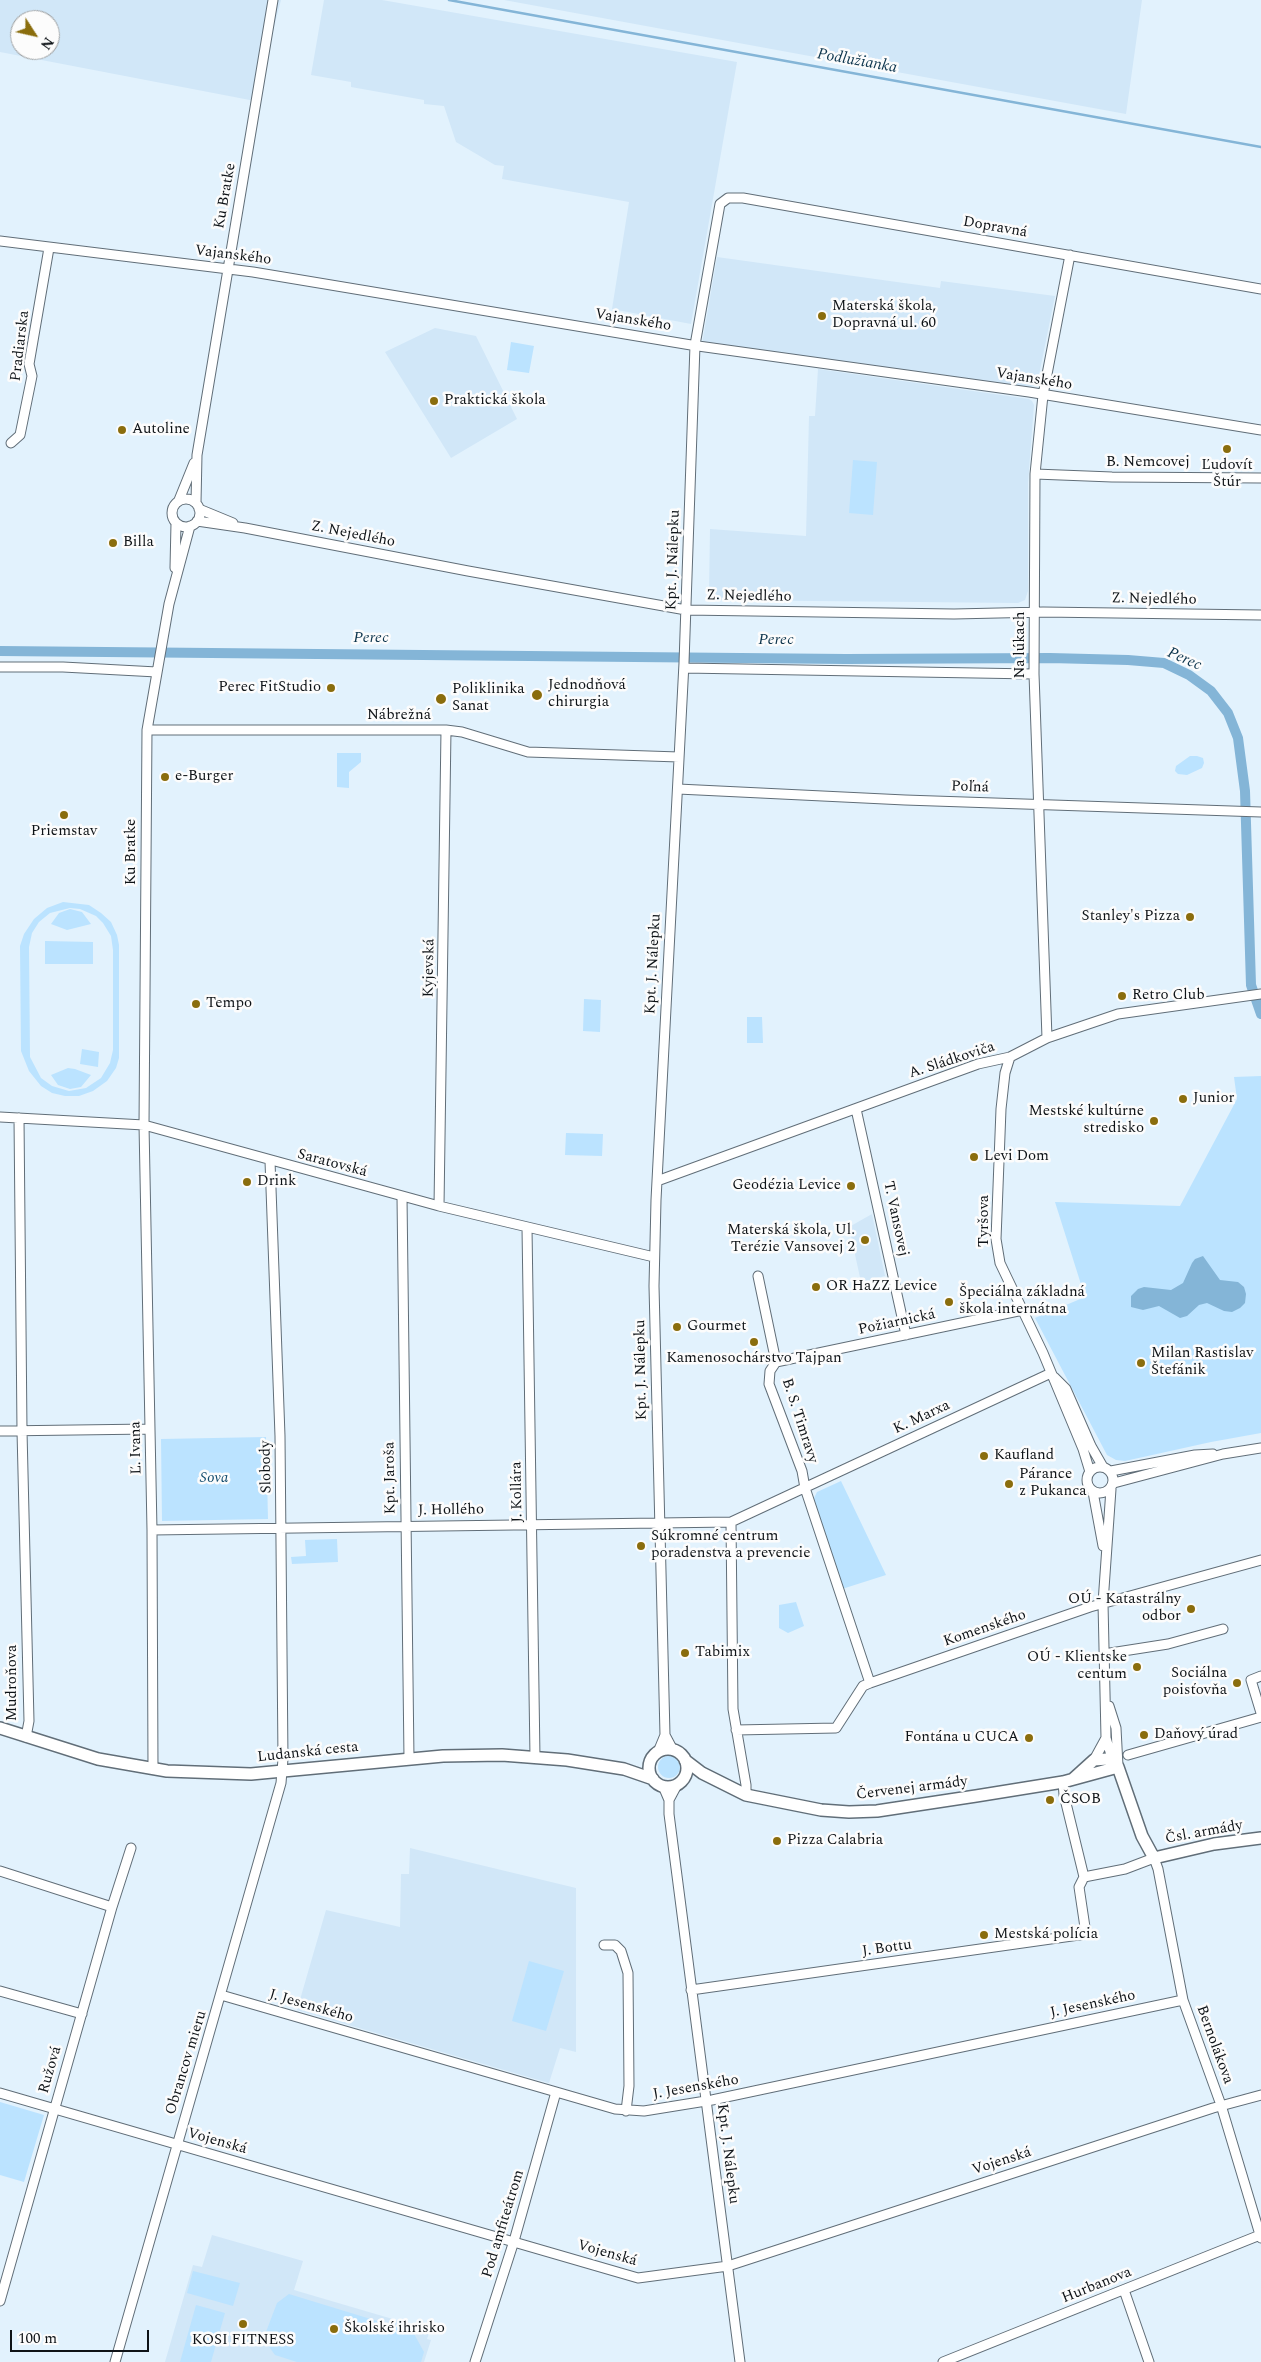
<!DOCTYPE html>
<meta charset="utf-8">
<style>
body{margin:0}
#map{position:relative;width:1261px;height:2362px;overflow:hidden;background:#e2f2fd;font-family:Spectral,serif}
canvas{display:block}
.north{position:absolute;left:10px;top:10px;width:50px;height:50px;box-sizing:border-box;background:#fcfcfc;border:1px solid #9d9fa0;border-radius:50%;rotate:125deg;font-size:14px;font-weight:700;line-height:20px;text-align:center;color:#0e1317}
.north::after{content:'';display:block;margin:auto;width:18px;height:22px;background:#8a6d0d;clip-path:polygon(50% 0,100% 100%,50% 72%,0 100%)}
.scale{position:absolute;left:10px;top:2330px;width:139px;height:22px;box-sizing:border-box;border:2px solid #0e1317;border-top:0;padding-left:6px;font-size:15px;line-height:18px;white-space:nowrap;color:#0e1317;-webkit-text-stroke:4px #fcfcfc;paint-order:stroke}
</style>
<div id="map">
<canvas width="1261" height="2362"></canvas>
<div class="north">N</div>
<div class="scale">100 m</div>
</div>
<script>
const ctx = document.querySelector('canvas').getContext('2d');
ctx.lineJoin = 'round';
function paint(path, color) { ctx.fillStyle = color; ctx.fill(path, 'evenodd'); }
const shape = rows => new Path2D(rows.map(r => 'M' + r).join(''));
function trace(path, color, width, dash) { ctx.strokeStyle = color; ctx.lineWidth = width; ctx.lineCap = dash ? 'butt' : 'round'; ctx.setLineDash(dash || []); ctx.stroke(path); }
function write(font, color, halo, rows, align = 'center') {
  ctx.font = font + ' Spectral,serif'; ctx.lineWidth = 5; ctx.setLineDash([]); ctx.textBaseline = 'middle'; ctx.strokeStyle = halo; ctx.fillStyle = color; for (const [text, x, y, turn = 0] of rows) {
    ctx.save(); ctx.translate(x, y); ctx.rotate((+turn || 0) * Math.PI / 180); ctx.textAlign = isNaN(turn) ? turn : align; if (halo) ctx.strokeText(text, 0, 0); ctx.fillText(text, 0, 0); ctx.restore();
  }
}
paint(shape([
 [0,0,281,0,255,101,0,52],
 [20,20,50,20,50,50,20,50],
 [324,0,382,0,737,62,691,324,612,309,629,202,502,179,504,166,495,165,456,142,444,106,424,104,424,100,351,87,351,82,311,75],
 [504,0,1142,0,1126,114],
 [717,257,940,288,941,281,1055,296,1037,385,1027,388,702,344],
 [435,328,476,336,517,419,451,458,385,352],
 [818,369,1029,399,1032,401,1034,405,1028,483,1028,591,1025,600,1018,603,714,600,709,592,710,529,806,536,809,416,815,416],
 [872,1214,885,1276,861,1282,849,1227],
 [410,1848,576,1888,576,2052,560,2048,549,2083,297,2010,326,1910,400,1927,401,1874,409,1874],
 [212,2235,303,2261,294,2290,430,2330,427,2339,431,2340,424,2362,165,2362,193,2265,202,2267]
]), '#d1e7f8');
paint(shape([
 [511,342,534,346,529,373,507,370],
 [853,460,877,462,873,515,849,513],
 [337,753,361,753,361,762,349,772,349,788,337,787],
 [1190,756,1197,756,1203,758,1204,763,1202,768,1187,775,1178,774,1175,771,1176,766],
 [63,902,89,905,101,913,111,922,117,935,119,945,119,1058,116,1068,107,1081,93,1091,79,1096,65,1096,52,1093,41,1086,29,1071,21,1051,20,946,24,934,34,919,47,908],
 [70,908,80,909,96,916,103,923,111,936,113,950,113,1050,110,1063,101,1078,86,1088,69,1091,52,1086,41,1078,30,1057,29,947,32,933,39,922,50,913],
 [70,909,82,912,91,924,67,930,51,924,59,913],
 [45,941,93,942,93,964,45,964],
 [584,999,601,1000,600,1032,583,1031],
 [747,1017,762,1017,763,1043,747,1043],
 [82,1049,99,1052,98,1067,80,1064],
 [68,1068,75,1069,91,1075,81,1087,70,1089,58,1085,51,1075],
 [1261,1076,1261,1433,1211,1442,1125,1461,1116,1460,1107,1455,1035,1318,1085,1297,1055,1202,1180,1206,1237,1099,1234,1077],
 [566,1133,603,1134,602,1156,565,1155],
 [266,1437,268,1519,162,1521,161,1439],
 [841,1481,886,1575,842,1589,814,1504,814,1498,817,1492],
 [337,1539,338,1562,292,1564,291,1557,306,1556,305,1540],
 [796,1602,804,1626,788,1633,779,1628,779,1605],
 '658 1767a11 11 0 1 1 22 0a11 11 0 1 1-22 0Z',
 [529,1961,564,1971,546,2031,512,2021],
 [0,2102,44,2115,24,2182,0,2175],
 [193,2271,240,2283,233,2306,187,2293],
 [289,2294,413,2332,424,2352,421,2362,297,2362,275,2355,267,2344,266,2332,277,2303],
 [196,2305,225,2313,211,2362,180,2362]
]), '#bbe3ff');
paint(shape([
 [1203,1256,1220,1280,1238,1282,1244,1287,1246,1294,1245,1303,1240,1308,1232,1312,1224,1311,1207,1303,1199,1305,1187,1316,1180,1318,1159,1306,1143,1310,1131,1307,1131,1296,1138,1289,1144,1287,1171,1290,1183,1283,1192,1263,1195,1259]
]), '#84b5d7');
trace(shape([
 [449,0,1261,147]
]), '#84b5d7', 2.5);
trace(shape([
 [0,651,846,659,1050,658,1128,660,1164,663,1189,675,1211,691,1228,713,1238,738,1245,791,1251,985,1261,1014]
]), '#84b5d7', 10);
const street = shape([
 [0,241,253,272,691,345,1029,392,1261,430],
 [11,443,20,435,32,376,29,364,49,248],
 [1035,474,1112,477,1261,478],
 '172 513a14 14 0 1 1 28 0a14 14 0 1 1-28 0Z',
 [179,500,194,463],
 [196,503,197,455,273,0],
 [199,509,233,523],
 [197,521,245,528,468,571,686,610,954,614,1043,612,1261,615],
 [175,568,176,523],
 [0,667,63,667,157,672],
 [684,668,1034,674],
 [147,730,446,730,462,732,528,752,679,757],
 [678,789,905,800,1261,812],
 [1047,1038,1034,674,1035,474,1043,395,1070,255],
 [1010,1057,1005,1073,1001,1109,996,1239,1000,1263,1043,1353,1083,1449,1090,1472],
 [856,1109,906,1335],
 [0,1117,144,1125,439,1206,654,1257],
 [19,1118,22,1431,29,1721,26,1737],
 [657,1181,978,1064,1010,1057,1047,1038,1118,1014,1261,994],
 [402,1197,409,1758],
 [439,1206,446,730],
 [527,1228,535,1757],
 [758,1276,776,1362,770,1371,769,1384,802,1471,805,1488,870,1683],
 [776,1362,1023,1310],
 [1054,1377,1066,1389,1091,1446,1103,1467],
 [0,1431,150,1429],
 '1087 1480a13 13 0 1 1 26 0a13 13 0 1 1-26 0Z',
 [1111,1471,1195,1455,1213,1454],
 [1114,1483,1223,1454,1261,1448],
 [1111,1489,1103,1603,1106,1738,1111,1755,1117,1766],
 [1093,1492,1103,1546],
 [731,1522,733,1709,746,1785,746,1795],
 [152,1530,731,1522,1051,1373],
 [1104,1654,1168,1644,1223,1629],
 [1261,1676,1251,1680,1261,1713],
 [1109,1706,1116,1728,1118,1766],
 [736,1730,836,1728,863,1686,870,1683,1090,1607,1261,1560],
 [665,1735,673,1750],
 [658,1752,665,1735,654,1286,656,1200,684,663,695,345,720,204,728,198,743,198,1261,289],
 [1128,1755,1261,1717],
 [1094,1760,1106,1738],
 [153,1769,152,1530,144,1125,147,730,169,604,190,526],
 [663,1786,669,1800,669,1814,740,2362],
 [669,1800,677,1785],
 [0,1871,112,1907],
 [1084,1877,1125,1869,1154,1858,1158,1869,1183,2000,1221,2105,1261,2238],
 [604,1945,615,1945,621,1951,628,1973,629,2086,626,2111],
 [691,1990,1086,1934,1079,1887,1084,1877,1064,1795,1063,1782],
 [0,1991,82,2014],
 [221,1995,615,2109,644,2111,712,2100,1183,2000],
 [0,2093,638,2278,728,2266,1213,2108,1261,2095],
 [1124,2290,1149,2362],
 [0,2301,112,1907,131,1848],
 [115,2362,281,1783,283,1759,280,1436,270,1161],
 [475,2362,514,2241,556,2092],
 [943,2362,1260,2235]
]);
const secondary = shape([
 [0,1728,98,1759,167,1771,251,1774,443,1756,502,1755,567,1760,624,1769,653,1779],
 '649 1768a19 19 0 1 1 38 0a19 19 0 1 1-38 0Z',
 [685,1760,702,1773,746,1795,821,1810,849,1812,877,1811,976,1796,1063,1782,1118,1767],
 [1073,1779,1094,1760,1107,1759,1118,1767,1142,1836,1154,1858,1214,1844,1261,1838]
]);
trace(street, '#616e78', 11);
trace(secondary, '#616e78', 14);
trace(street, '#fff', 9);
trace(secondary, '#fff', 11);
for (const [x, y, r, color] of [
 [822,316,5,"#8a6d0d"],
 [434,401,5,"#8a6d0d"],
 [122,430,5,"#8a6d0d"],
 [1227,449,5,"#8a6d0d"],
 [113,543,5,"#8a6d0d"],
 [331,688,5,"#8a6d0d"],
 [537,695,6,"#8a6d0d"],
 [441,699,6,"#8a6d0d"],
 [165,777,5,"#8a6d0d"],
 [64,815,5,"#8a6d0d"],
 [1190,917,5,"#8a6d0d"],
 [1122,996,5,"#8a6d0d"],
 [196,1004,5,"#8a6d0d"],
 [1183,1099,5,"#8a6d0d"],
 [1154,1121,5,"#8a6d0d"],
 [974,1157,5,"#8a6d0d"],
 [247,1182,5,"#8a6d0d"],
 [851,1186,5,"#8a6d0d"],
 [865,1240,5,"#8a6d0d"],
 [816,1287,5,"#8a6d0d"],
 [949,1302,5,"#8a6d0d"],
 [677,1327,5,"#8a6d0d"],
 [754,1342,5,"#8a6d0d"],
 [1141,1363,5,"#8a6d0d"],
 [984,1456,5,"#8a6d0d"],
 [1009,1484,5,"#8a6d0d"],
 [641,1546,5,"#8a6d0d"],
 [1191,1609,5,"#8a6d0d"],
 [685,1653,5,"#8a6d0d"],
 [1137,1667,5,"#8a6d0d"],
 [1237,1683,5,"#8a6d0d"],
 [1144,1735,5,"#8a6d0d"],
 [1029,1738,5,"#8a6d0d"],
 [1050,1800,5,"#8a6d0d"],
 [777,1841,5,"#8a6d0d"],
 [984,1935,5,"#8a6d0d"],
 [243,2324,5,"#8a6d0d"],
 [334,2329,5,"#8a6d0d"]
]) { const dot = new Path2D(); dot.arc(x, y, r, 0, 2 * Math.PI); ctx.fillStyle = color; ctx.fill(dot); trace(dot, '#fcfcfc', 2); }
write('15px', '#0e1317', '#fcfcfc', [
 ["Ku Bratke",226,196,-80],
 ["Dopravná",995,228,10],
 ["Vajanského",233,256,7],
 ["Vajanského",633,321,9],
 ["Pradiarska",21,346,-83],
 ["Vajanského",1034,380,9],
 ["B. Nemcovej",1148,463],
 ["Z. Nejedlého",353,535,11],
 ["Kpt. J. Nálepku",674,560,-88],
 ["Z. Nejedlého",749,597,1],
 ["Z. Nejedlého",1154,600,1],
 ["Na lúkach",1021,645,-90],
 ["Nábrežná",399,716],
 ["Poľná",970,788,2],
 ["Ku Bratke",132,852,-90],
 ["Kpt. J. Nálepku",654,964,-87],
 ["Kyjevská",430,968,-89],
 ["A. Sládkoviča",952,1061,-18],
 ["Saratovská",332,1164,15],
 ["T. Vansovej",895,1219,78],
 ["Tyršova",985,1221,-90],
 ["Požiarnická",897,1323,-12],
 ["Kpt. J. Nálepku",642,1370,-91],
 ["K. Marxa",922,1418,-25],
 ["B. S. Timravy",799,1421,72],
 ["Ľ. Ivana",137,1448,-91],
 ["Slobody",267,1467,-91],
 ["Kpt. Jaroša",391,1478,-91],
 ["J. Kollára",518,1492,-91],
 ["J. Hollého",451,1511,-1],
 ["Komenského",985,1629,-19],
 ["Mudroňova",13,1683,-90],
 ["Ludanská cesta",308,1753,-6],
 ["Červenej armády",912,1789,-7],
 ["Čsl. armády",1204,1833,-10],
 ["J. Bottu",887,1949,-8],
 ["J. Jesenského",1093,2005,-12],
 ["J. Jesenského",311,2007,16],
 ["Bernolákova",1214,2045,70],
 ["Obrancov mieru",187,2063,-73],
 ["Ružová",51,2070,-74],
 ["J. Jesenského",696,2088,-10],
 ["Vojenská",217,2142,16],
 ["Kpt. J. Nálepku",727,2154,83],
 ["Vojenská",1002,2162,-18],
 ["Pod amfiteátrom",504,2224,-73],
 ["Vojenská",607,2254,16],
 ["Hurbanova",1097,2286,-22]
]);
write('15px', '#0e1317', '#fcfcfc', [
 ["Materská škola,",832,307],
 ["Dopravná ul. 60",832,324],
 ["Praktická škola",444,401],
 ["Autoline",132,430],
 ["Ľudovít",1227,466,"center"],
 ["Štúr",1227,483,"center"],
 ["Billa",123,543],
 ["Jednodňová",548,686],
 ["chirurgia",548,703],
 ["Perec FitStudio",321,688,"right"],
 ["Poliklinika",452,690],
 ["Sanat",452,707],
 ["e-Burger",175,777],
 ["Priemstav",64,832,"center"],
 ["Stanley's Pizza",1180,917,"right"],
 ["Retro Club",1132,996],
 ["Tempo",206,1004],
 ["Junior",1193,1099],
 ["Mestské kultúrne",1144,1112,"right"],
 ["stredisko",1144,1129,"right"],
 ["Levi Dom",984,1157],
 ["Drink",257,1182],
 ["Geodézia Levice",841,1186,"right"],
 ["Materská škola, Ul.",855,1231,"right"],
 ["Terézie Vansovej 2",855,1248,"right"],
 ["OR HaZZ Levice",826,1287],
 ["Špeciálna základná",959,1293],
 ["škola internátna",959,1310],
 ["Gourmet",687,1327],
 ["Milan Rastislav",1151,1354],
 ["Štefánik",1151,1371],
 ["Kamenosochárstvo Tajpan",754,1359,"center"],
 ["Kaufland",994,1456],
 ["Párance",1019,1475],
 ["z Pukanca",1019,1492],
 ["Súkromné centrum",651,1537],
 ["poradenstva a prevencie",651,1554],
 ["OÚ - Katastrálny",1181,1600,"right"],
 ["odbor",1181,1617,"right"],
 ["Tabimix",695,1653],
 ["OÚ - Klientske",1127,1658,"right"],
 ["centum",1127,1675,"right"],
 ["Sociálna",1227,1674,"right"],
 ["poisťovňa",1227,1691,"right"],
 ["Daňový úrad",1154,1735],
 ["Fontána u CUCA",1019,1738,"right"],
 ["ČSOB",1060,1800],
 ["Pizza Calabria",787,1841],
 ["Mestská polícia",994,1935],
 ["Školské ihrisko",344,2329],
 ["KOSI FITNESS",243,2341,"center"]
], 'left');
write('italic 15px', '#104b6d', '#fcfcfc', [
 ["Sova",214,1479]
]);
write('italic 16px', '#0d354d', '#fcfcfc', [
 ["Podlužianka",857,62,10],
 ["Perec",371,639],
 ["Perec",776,641],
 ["Perec",1184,660,24]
]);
</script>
